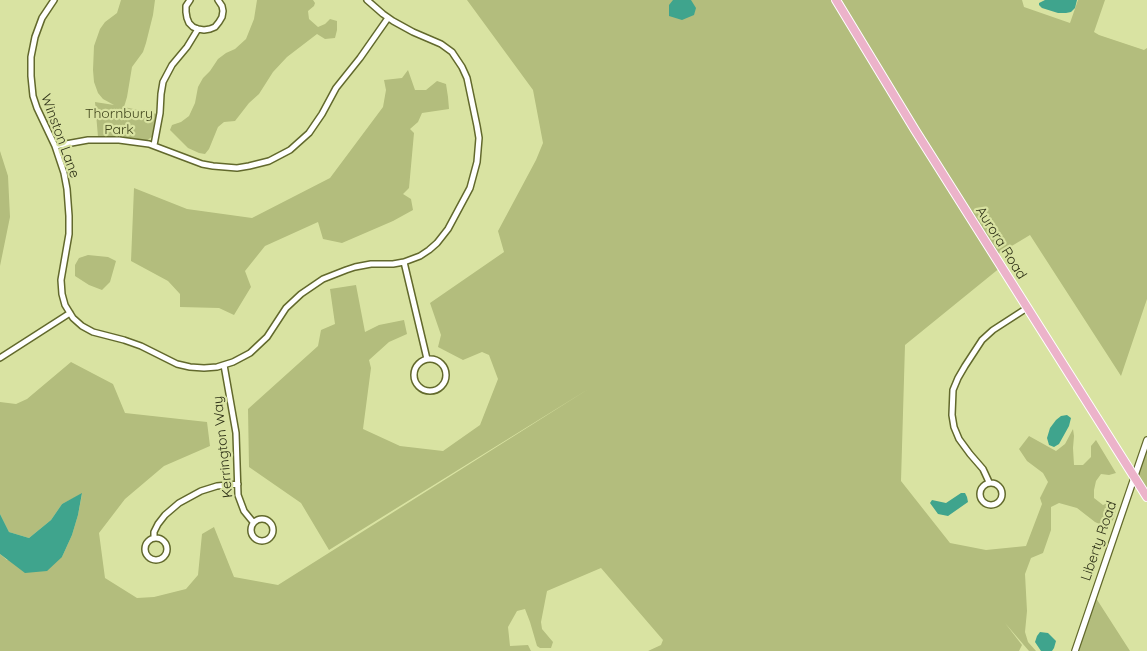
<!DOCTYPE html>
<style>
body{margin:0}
canvas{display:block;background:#d9e3a2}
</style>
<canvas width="1147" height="651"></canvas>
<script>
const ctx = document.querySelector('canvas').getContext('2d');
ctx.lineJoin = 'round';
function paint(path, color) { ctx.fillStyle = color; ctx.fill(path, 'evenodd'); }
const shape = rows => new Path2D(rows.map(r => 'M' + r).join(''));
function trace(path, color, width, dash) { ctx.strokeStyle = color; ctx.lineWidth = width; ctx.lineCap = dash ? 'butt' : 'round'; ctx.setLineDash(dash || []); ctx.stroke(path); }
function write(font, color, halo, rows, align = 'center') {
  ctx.font = font + ' Quicksand,sans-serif'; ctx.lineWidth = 4.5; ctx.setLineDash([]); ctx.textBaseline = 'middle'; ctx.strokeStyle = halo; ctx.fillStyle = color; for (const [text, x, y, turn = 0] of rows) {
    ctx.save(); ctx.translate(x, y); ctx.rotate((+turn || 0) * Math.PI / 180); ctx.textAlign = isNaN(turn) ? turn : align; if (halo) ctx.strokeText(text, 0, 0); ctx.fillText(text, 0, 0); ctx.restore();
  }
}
paint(shape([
 [121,0,155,0,153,15,146,43,143,52,132,67,127,97,124,107,157,114,153,136,146,141,115,137,98,137,95,102,114,105,103,99,98,93,94,82,93,70,94,46,100,29,105,22,117,13],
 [257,0,313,0,315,3,314,6,308,11,309,19,318,27,325,24,330,19,337,21,337,30,335,38,325,39,317,34,287,57,273,72,259,94,249,103,235,121,224,122,218,127,209,149,205,154,199,153,188,148,170,130,172,125,181,122,189,116,195,103,198,87,203,78,210,71,218,59,226,53,235,49,246,39,254,19],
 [467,0,1022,0,1024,7,1070,23,1078,0,1105,0,1094,32,1099,35,1144,50,1147,48,1147,299,1121,376,1030,235,995,256,1001,267,905,345,901,481,950,543,986,550,1026,546,1042,504,1040,498,1048,482,1043,473,1027,461,1019,449,1029,436,1056,451,1065,444,1073,429,1074,436,1073,448,1074,465,1083,465,1091,457,1091,446,1096,440,1116,473,1109,475,1101,474,1096,481,1094,490,1094,498,1103,505,1110,502,1117,505,1114,518,1108,528,1095,522,1077,508,1059,503,1051,507,1051,530,1043,553,1031,558,1025,574,1027,611,1025,632,1028,642,1036,651,1029,651,1005,623,1022,645,1019,651,648,651,661,645,663,640,601,568,547,591,541,622,542,629,553,642,551,648,540,648,537,646,530,622,525,609,517,611,508,627,510,646,528,645,531,651,0,651,0,554,7,560,62,557,72,535,78,515,82,494,62,504,51,520,29,538,9,532,0,514,0,402,16,404,27,399,71,362,113,384,125,413,207,422,210,446,164,466,125,499,99,533,105,578,137,598,154,597,186,589,198,575,202,534,214,527,234,577,278,585,590,388,329,550,301,503,249,467,248,409,318,346,321,330,335,324,330,289,356,285,365,332,379,325,404,320,407,334,389,342,369,360,371,368,363,429,400,446,443,451,480,425,498,379,489,355,482,352,463,360,438,347,441,335,430,303,504,252,498,231,536,160,543,143,533,90],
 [408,70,415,90,426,90,437,81,446,84,448,97,449,109,422,113,418,122,410,129,414,133,409,188,403,194,411,199,413,210,393,221,342,243,323,239,318,222,265,246,245,271,251,287,234,315,219,308,180,307,180,294,168,281,131,261,134,188,187,209,252,218,330,178,383,107,386,90,384,80,402,78],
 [0,151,8,176,10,217,0,266],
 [88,255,108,257,116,261,110,282,102,290,89,285,75,276,75,265,79,258],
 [1147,440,1147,497,1134,477],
 [1094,595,1130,651,1075,651]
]), '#b3bd7d');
paint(shape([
 [673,0,691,0,696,8,694,15,682,20,669,16,669,5],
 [1045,0,1077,0,1075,8,1071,12,1066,13,1058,13,1042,8,1039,5,1039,3],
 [1067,415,1071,418,1069,426,1059,444,1054,447,1049,445,1047,438,1050,428,1056,420,1061,416],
 [82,493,78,515,72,535,62,557,47,571,25,573,0,554,0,514,9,532,29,538,51,520,62,504],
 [961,493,965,493,967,497,968,502,948,516,938,514,930,503,932,500,946,503],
 [1040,632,1048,633,1056,641,1054,648,1052,651,1041,651,1035,642,1037,636]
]), '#3fa48d');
const minor = shape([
 [54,0,42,18,35,37,31,57,31,76,33,96,37,108,55,146,64,173,67,189,69,216,69,234,61,280,62,294,65,305,73,318,82,326,93,332,124,340,141,346,177,364,190,367,204,368,217,367,233,362,250,353,267,337,286,308,301,294,323,279,346,270,355,267,371,264,393,264,404,262,420,256,429,250,437,243,448,229,470,188,477,162,479,138,477,126,467,78,462,67,452,52,441,44,413,32,393,21,383,14,367,0],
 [190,0,186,6,186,12,187,18,189,23,193,27,198,29,204,30,210,29,215,27,219,22,222,17,223,11,222,6,218,0],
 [154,145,160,113,161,94,163,82,172,65,187,47,198,29],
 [55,146,88,140,119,140,149,144,202,164,213,166,237,168,249,166,269,161,290,150,309,133,322,114,336,88,360,58,388,18],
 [404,262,427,359],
 [0,358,70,313],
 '414 375a16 16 0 1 1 32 0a16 16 0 1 1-32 0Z',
 [224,365,236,433,238,495,244,511,253,522],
 [989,482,983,469,970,454,959,439,954,427,952,415,953,390,958,378,965,366,982,340,993,330,1027,308],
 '980 494a11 11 0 1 1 22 0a11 11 0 1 1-22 0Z',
 '251 530a11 11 0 1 1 22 0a11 11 0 1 1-22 0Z',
 [154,538,154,532,158,524,165,515,179,503,201,491,217,486,238,484],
 '145 549a11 11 0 1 1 22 0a11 11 0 1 1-22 0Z'
]);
const tertiary = shape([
 [1075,651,1147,440]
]);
const primary = shape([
 [836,0,915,130,1147,497]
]);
trace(minor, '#62692c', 8);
trace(tertiary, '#62692c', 8);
trace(primary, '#fff', 10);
trace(minor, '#fff', 5);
trace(tertiary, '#fff', 5.5);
trace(primary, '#ecb3ca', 8);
write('14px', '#3f441b', '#d9e3a2', [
 ["Thornbury",119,114],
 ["Park",119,130]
]);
write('14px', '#2d3016', '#d9e3a2', [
 ["Winston Lane",60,136,70],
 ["Aurora Road",1001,243,58],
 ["Kerrington Way",223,447,-96],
 ["Liberty Road",1099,541,-71]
]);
</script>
